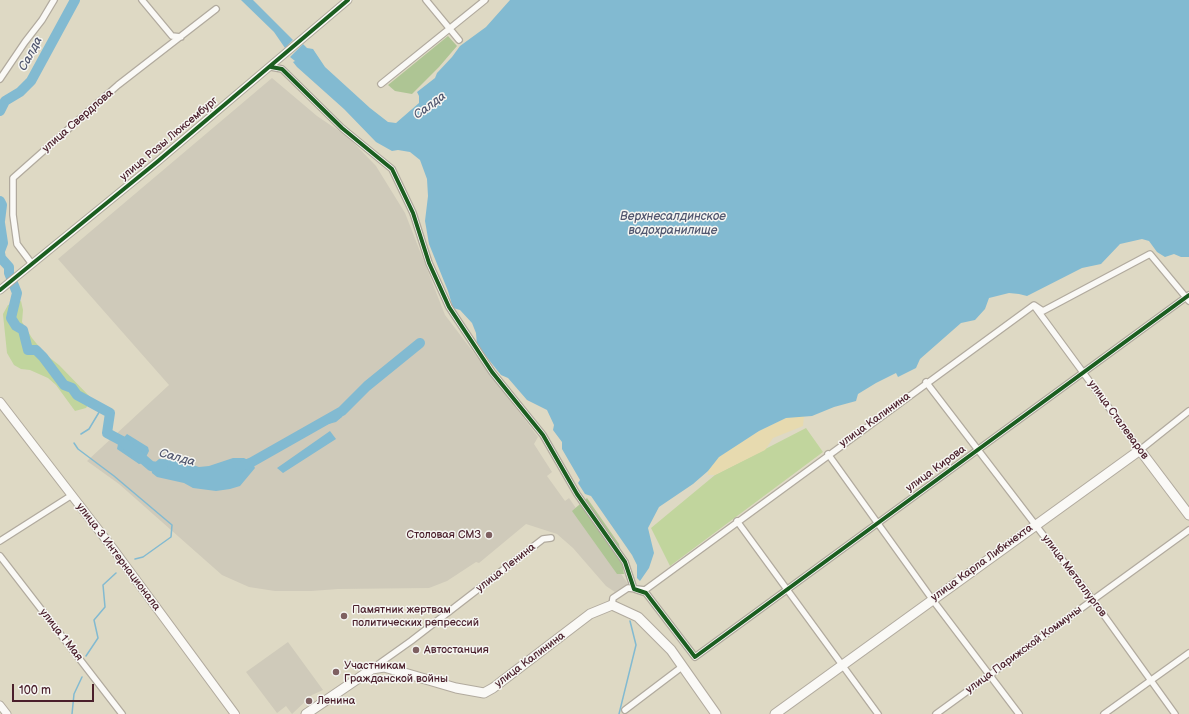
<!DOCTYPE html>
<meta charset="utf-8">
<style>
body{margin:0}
#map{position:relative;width:1189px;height:714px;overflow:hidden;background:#ded9c4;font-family:"Balsamiq Sans",sans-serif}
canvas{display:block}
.scale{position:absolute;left:12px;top:684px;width:82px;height:18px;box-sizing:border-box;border:2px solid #4a1f2b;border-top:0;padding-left:5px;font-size:12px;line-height:14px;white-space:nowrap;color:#4a1f2b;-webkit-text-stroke:3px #f6f6f2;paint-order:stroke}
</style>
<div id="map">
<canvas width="1189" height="714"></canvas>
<div class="scale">100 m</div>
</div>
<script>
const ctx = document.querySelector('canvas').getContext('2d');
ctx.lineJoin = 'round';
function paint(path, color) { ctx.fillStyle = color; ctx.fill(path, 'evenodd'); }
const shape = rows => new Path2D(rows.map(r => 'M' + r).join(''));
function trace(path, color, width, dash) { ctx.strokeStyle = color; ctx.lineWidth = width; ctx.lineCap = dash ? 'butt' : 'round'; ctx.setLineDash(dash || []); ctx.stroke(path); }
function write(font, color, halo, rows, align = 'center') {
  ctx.font = font + ' "Balsamiq Sans",sans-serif'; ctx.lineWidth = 3; ctx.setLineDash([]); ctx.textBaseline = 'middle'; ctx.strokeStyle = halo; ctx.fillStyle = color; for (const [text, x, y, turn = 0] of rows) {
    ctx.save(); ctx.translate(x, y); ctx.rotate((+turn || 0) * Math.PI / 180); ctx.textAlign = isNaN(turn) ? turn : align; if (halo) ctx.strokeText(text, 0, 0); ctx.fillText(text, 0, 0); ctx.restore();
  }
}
paint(shape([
 [272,78,317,116,348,137,376,166,405,213,445,315,538,437,534,444,552,472,547,476,565,501,569,498,628,584,615,592,606,586,573,548,557,534,526,524,479,563,476,562,447,581,429,588,338,589,311,591,275,591,249,587,222,575,119,484,87,461,169,385,58,259],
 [288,642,323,690,312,695,292,714,286,706,277,713,246,672]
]), '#cfcaba');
paint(shape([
 [21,301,23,310,22,322,32,338,45,354,59,365,92,399,86,408,75,411,56,385,48,378,30,370,21,369,14,365,7,353,3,314,8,305],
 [806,428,823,452,670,566,651,528,715,475]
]), '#c1d59d');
paint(shape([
 [448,36,457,46,439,67,412,94,395,91,388,85],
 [587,498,619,544,624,574,617,574,572,511]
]), '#aec594');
paint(shape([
 [804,416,803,426,773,438,765,450,715,475,708,475,708,471,718,457,759,431,786,418]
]), '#e7daaf');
paint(shape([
 [241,0,253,0,293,40,285,48,274,32],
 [510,0,1189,0,1189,257,1181,257,1174,254,1165,257,1157,252,1149,241,1142,239,1120,244,1101,264,1082,268,1027,296,1019,294,1009,293,989,298,985,309,975,320,961,323,920,359,916,368,898,377,896,373,876,383,858,394,856,401,834,407,812,416,786,418,759,431,719,457,708,471,693,484,659,507,648,528,654,553,649,568,640,581,637,578,637,565,632,555,591,496,585,494,578,483,580,480,562,449,562,442,553,430,554,425,547,410,527,400,508,378,501,375,477,345,476,333,472,323,460,310,453,308,448,291,429,244,425,221,428,196,427,179,420,160,410,152,398,150,392,151,376,142,344,109,297,67,293,62,295,61,290,57,303,44,307,48,313,49,325,67,370,108,388,122,396,123,419,103,419,96,417,92,435,78,437,73,452,57,460,46,486,27],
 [340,410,342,411,342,417,336,422,314,428,317,423],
 [330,431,336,439,283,473,277,468],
 [127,434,148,447,149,451,143,463,139,464,117,449,118,444],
 [233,458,244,458,252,462,255,468,240,486,230,489,216,491,193,488,184,483,157,477,152,473,151,466,159,459,178,460,199,467,209,466]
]), '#82bad1');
trace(shape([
 [81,434,89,429,101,409],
 [74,443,78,449,114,476,172,525,171,537,143,557,135,559],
 [86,656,98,638,94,620,105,607,103,585,116,573],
 [72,714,74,694,82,677],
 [619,714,636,645,630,621]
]), '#82bad1', 1.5);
trace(shape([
 [0,111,5,101,20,92,31,81,75,0],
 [0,201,2,205,0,221],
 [0,223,3,243,0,251],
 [0,253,1,258,9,267,9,273,17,293,11,318,16,326,23,330,28,350,36,350,43,357,64,385,72,388,77,395,110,413,107,433,122,441,151,466,163,468],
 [240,467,252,462,342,411,367,386,420,343]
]), '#82bad1', 10);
const minor = shape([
 [142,0,172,36,181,37],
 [426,0,459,40],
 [271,67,282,69,342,128,392,169,413,213,429,263,449,307,492,372,543,435,577,494,625,562,634,589,646,593,695,657,1189,295],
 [0,79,25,42,42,20,54,0],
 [381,84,485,0],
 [32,264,17,244,13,215,13,178,118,85,216,9],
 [1035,307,1140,450,1189,411],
 [926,382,1093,600,1175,714],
 [828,454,932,599,1019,714],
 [737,521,878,714],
 [0,541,72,495],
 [0,556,122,714],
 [612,605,613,598,628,588,645,590,1034,305,1043,311,1150,254,1189,301],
 [373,668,411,641,543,539,551,538],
 [625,710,683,666],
 [936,714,1189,530],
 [1104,714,1189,653]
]);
const tertiary = shape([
 [0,290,157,162,348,0],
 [0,705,7,714]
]);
const secondary = shape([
 [0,402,114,550,235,714]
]);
const primary = shape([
 [306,714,372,669,384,667,456,688,484,693,493,688,590,614,612,605,638,617,671,650,716,714],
 [775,714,1140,450,1189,515]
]);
trace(minor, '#b1aa9e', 8);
trace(tertiary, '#b1aa9e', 9);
trace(secondary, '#b1aa9e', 10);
trace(primary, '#b1aa9e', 11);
trace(minor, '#faf9f6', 5.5);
trace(tertiary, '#faf9f6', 7);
trace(secondary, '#faf9f6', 8);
trace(primary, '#faf9f6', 9);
trace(shape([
 [271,67,282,69,342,128,392,169,413,213,429,263,449,307,492,372,543,435,577,494,625,562,634,589,646,593,695,657,1189,295],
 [0,290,157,162,348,0]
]), '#1b5e20', 4);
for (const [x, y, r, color] of [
 [489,535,4,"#7e6061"],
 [344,616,4,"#7e6061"],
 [416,650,4,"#7e6061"],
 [336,672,4,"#7e6061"],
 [309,701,4,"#7e6061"]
]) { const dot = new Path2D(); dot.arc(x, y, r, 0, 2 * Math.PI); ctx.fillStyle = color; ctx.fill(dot); trace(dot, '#f6f6f2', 1.5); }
write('11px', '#4a1f2b', '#f6f6f2', [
 ["улица Свердлова",78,121,-41],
 ["улица Розы Люксембург",169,139,-40],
 ["улица Калинина",875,420,-36],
 ["улица Сталеваров",1118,420,54],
 ["улица Кирова",936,469,-36],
 ["улица 3 Интернационала",118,557,53],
 ["улица Карла Либкнехта",982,563,-36],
 ["улица Ленина",506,568,-38],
 ["улица Металлургов",1074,576,53],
 ["улица 1 Мая",61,635,52],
 ["улица Парижской Коммуны",1024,650,-36],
 ["улица Калинина",530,660,-37]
]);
write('11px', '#4a1f2b', '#f6f6f2', [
 ["Столовая СМЗ",481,535,"right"],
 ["Памятник жертвам",352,610],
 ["политических репрессий",352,623],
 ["Автостанция",424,650],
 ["Участникам",344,666],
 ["Гражданской войны",344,679],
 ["Ленина",317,701]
], 'left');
write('italic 12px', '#51576f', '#f6f6f2', [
 ["Салда",31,54,-62],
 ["Салда",430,106,-37],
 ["Верхнесалдинское",673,217],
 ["водохранилище",673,231],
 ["Салда",177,458,15]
]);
</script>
